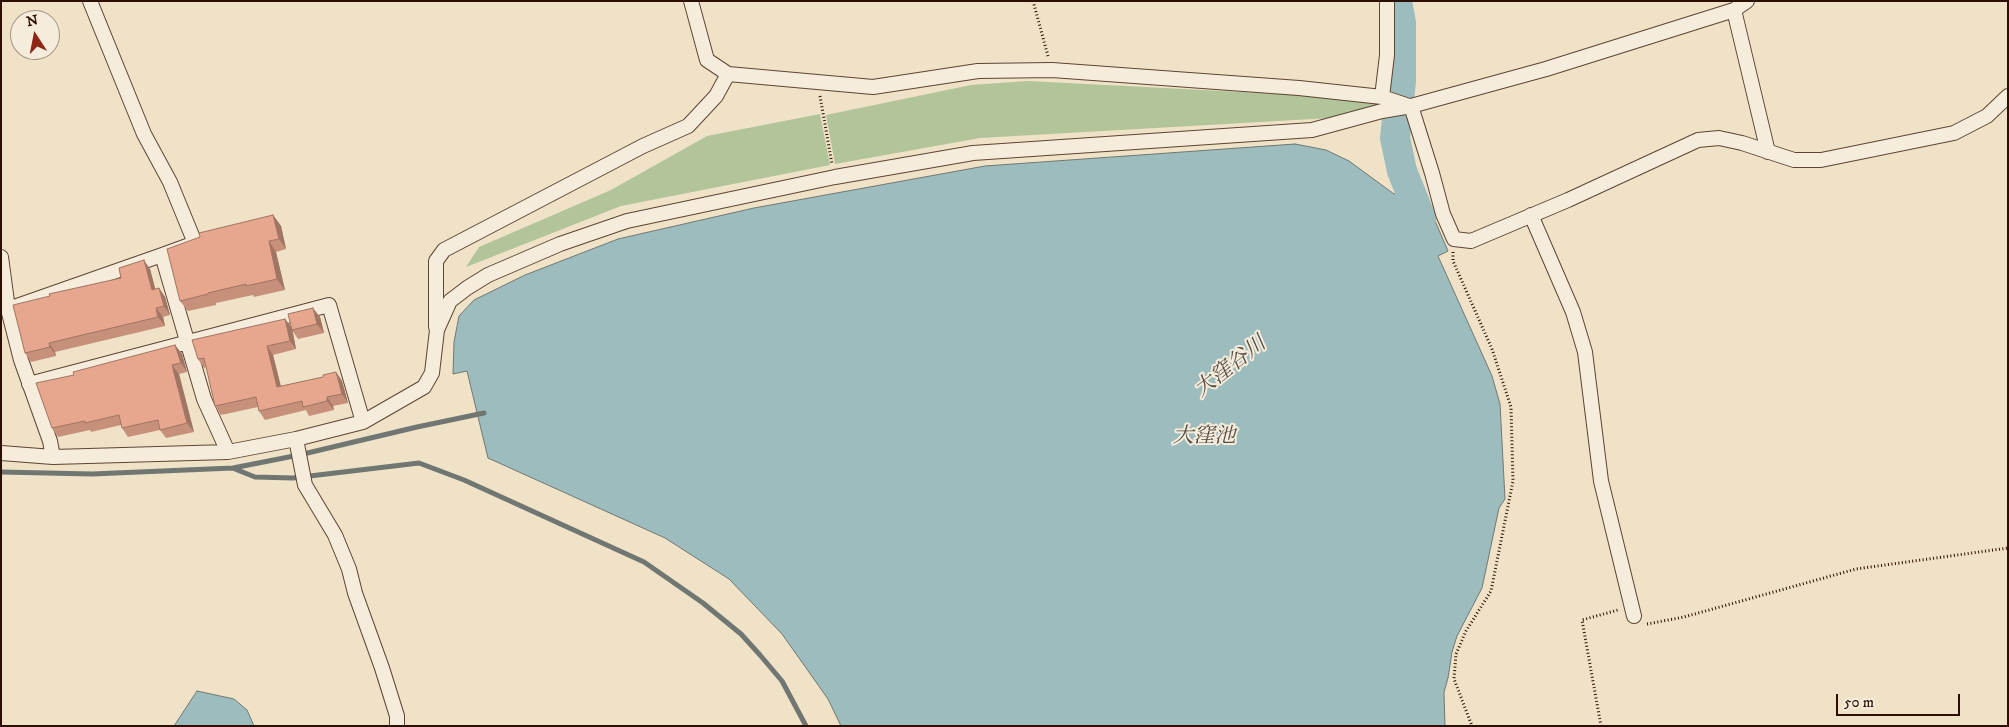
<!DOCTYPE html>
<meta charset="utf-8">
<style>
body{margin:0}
#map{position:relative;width:2009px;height:727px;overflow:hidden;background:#efe2c7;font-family:"IM FELL DW Pica",serif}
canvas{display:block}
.frame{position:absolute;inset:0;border:2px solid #2d0f02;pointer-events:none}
.north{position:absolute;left:10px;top:10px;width:50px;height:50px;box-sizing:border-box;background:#f5ecdb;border:1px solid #a59484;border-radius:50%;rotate:349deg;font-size:14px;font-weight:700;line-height:20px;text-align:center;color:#2d0f02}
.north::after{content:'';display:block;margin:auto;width:18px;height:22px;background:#8f2418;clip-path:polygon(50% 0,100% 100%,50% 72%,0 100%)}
.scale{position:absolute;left:1836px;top:694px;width:124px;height:22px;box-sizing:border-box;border:2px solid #2d0f02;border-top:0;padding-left:6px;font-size:15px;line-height:18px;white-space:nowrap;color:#2d0f02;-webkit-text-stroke:4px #f5ecdb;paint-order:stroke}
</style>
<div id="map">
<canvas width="2009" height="727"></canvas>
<div class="frame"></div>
<div class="north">N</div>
<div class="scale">50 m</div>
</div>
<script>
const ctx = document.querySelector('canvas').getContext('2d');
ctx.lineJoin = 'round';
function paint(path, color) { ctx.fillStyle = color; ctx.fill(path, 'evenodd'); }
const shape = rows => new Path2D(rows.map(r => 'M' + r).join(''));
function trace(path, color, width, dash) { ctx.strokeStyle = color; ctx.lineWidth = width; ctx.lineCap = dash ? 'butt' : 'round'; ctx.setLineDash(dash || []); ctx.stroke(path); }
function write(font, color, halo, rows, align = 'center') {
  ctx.font = font + ' "IM FELL DW Pica","Noto Serif JP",serif'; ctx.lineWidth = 4; ctx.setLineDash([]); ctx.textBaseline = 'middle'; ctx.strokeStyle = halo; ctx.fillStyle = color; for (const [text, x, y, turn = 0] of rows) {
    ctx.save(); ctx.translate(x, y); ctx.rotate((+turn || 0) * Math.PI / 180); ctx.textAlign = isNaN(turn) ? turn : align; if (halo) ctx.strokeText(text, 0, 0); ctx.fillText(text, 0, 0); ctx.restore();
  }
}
paint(shape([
 [1028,81,1301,95,1376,104,1375,108,1331,118,980,138,835,164,826,115,971,85],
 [820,114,830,165,621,206,466,267,479,247,611,190,707,136]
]), '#b2c49a');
const water = shape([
 [1295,144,1326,150,1349,161,1394,194,1419,184,1448,251,1438,256,1492,376,1500,404,1505,499,1499,508,1482,588,1457,636,1452,652,1448,678,1444,692,1445,726,841,726,828,699,782,634,729,579,665,538,488,458,467,371,453,374,454,342,459,316,474,300,525,275,618,239,754,208,985,166,1295,144],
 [197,691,234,699,247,710,254,726,174,726,197,691]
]);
paint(water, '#9dbcbe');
trace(water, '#707773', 1);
trace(shape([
 [235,469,255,477,293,478,419,463,464,480,644,562,703,603,741,634,760,655,782,681,806,726],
 [1,472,92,474,233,468,299,455,417,427,484,413]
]), '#707773', 5);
trace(shape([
 [1397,1,1401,23,1401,81,1395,138,1402,171,1421,218,1415,223]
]), '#9dbcbe', 30);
const street = shape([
 [90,1,144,134,170,182,195,243,162,255,204,399,228,452],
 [691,1,707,60,728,74,873,87,978,71,1052,70,1299,88,1382,97,1409,106],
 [1747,1,1734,10,1768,152],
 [1382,97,1387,55,1387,1],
 [1411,106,1432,173,1443,214,1454,239,1471,241,1568,200,1698,140,1719,138,1742,143,1794,160,1821,160,1954,133,1987,116,2008,96],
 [1531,215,1573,312,1585,352,1601,481,1634,616],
 [1,257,8,309,21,360,50,441,53,457],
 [11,308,162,255],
 [436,327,436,261,444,250,643,146,688,126,716,96,728,74],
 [29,384,329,305,363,422],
 [296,439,305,485,335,535,349,569,355,593,382,668,397,716,397,726],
 [1,453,53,457,228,452,296,439,363,422,424,387,432,373,437,330,450,301,467,288,488,275,560,244,627,221,835,177,973,153,1312,130,1382,111,1411,106,1546,69,1734,10]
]);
trace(street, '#5e4433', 16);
trace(shape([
 [1033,1,1048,56],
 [820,96,832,164],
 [1453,252,1453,261,1492,349,1511,407,1513,481,1491,591,1466,631,1456,654,1454,679,1472,726],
 [1647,624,1684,617,1856,569,2008,548],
 [1601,726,1582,620,1618,610]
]), '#2d0f02', 3, [1, 2.5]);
trace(street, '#f5ecdb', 14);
paint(shape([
 [273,215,281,226,286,249,276,252,285,290,254,297,253,295,216,303,216,305,188,311,180,301,200,237],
 [150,269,155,289,159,288,165,297,170,315,163,317,165,326,55,352,56,356,31,362,25,353],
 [320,317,324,333,298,339,292,330],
 [285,319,292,328,296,349,273,355,281,386,323,377,336,372,342,381,348,403,333,406,334,410,309,416,306,410,265,420,259,411,258,407,221,415,215,406,206,367,204,368,198,359],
 [175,345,182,354,187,372,179,374,194,432,166,438,160,430,128,437,122,428,121,425,91,432,90,430,58,437,52,428,74,375]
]), '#c6907a');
paint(shape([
 [273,215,281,226,286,249,279,239],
 [269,241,276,252,285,290,277,279],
 [144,260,150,269,158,299,152,290],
 [159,288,165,297,170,315,164,306],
 [156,308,163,317,165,326,158,317],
 [313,308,320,317,324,333,317,324],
 [285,319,292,328,296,349,290,341],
 [49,343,55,352,56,356,50,347],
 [175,345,182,354,187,372,181,363],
 [267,346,273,355,283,396,277,387],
 [172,365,179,374,194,432,187,423],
 [336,372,342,381,348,403,342,394],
 [327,397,333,406,334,410,327,401]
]), '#a17563');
const building = shape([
 [273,215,279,239,269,241,277,279,246,286,246,284,208,293,208,294,180,301,167,249,200,237,199,233,273,215],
 [144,260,152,290,159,288,164,306,156,308,158,317,49,343,50,347,25,353,13,305,50,296,49,294,121,278,119,268,144,260],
 [313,308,317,324,292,330,288,314,313,308],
 [285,319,290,341,267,346,277,387,323,377,323,375,336,372,342,394,327,397,327,401,303,407,302,401,259,411,256,397,215,406,204,358,198,359,192,340,285,319],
 [175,345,181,363,172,365,187,423,160,430,158,420,122,428,119,415,85,423,85,421,52,428,36,383,74,375,73,372,175,345]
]);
paint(building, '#e6a78e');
trace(building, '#a17563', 1);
write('italic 21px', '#544c44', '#f5ecdb', [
 ["大窪谷川",1231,368,-38],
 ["大窪池",1204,438]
]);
</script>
